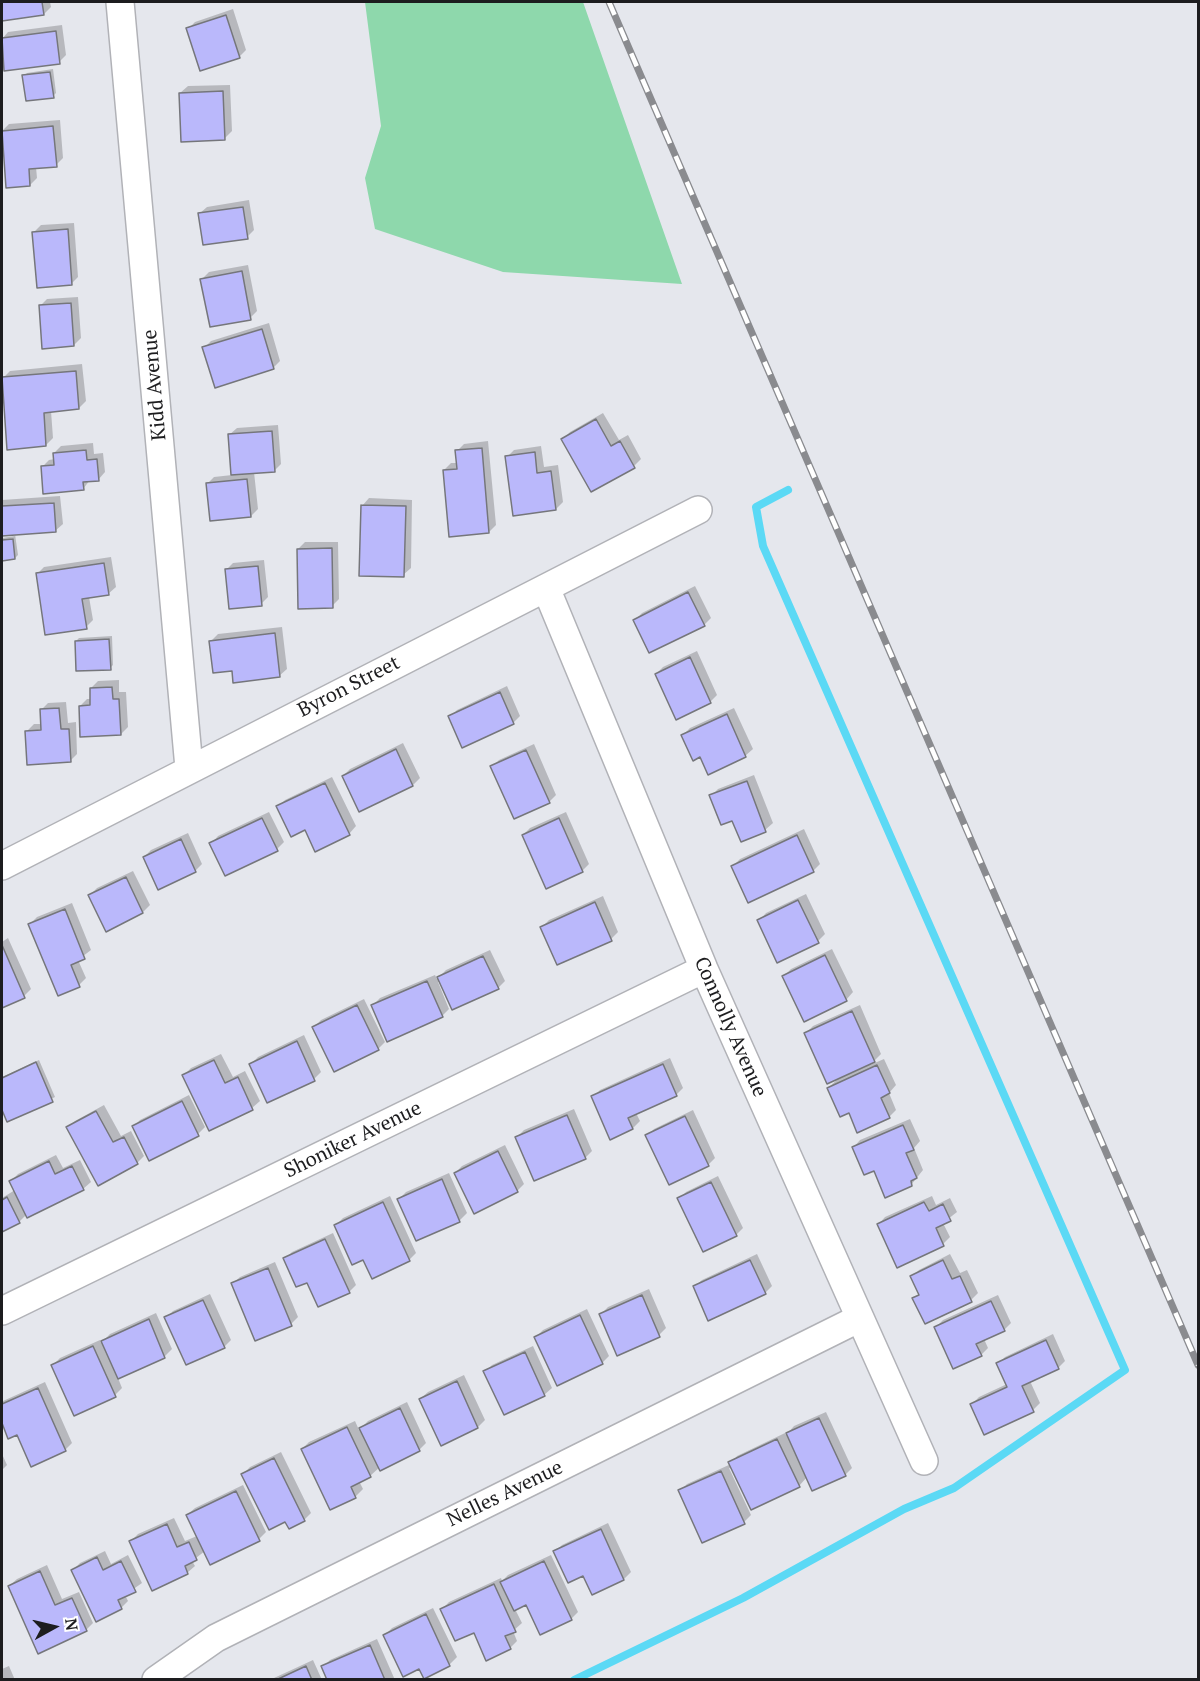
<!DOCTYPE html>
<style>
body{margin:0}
#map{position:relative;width:1200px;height:1681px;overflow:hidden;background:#e5e7ed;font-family:"PT Serif",serif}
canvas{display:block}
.frame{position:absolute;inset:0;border:3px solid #1d1d1f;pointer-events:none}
.north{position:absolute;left:24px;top:1597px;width:60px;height:60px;-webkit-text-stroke:4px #fff;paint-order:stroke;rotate:82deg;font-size:16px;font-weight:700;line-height:24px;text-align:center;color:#1d1d1f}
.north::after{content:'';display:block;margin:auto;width:21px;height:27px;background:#1d1d1f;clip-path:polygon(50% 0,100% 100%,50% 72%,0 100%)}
</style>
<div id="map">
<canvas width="1200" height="1681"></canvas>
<div class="frame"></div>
<div class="north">N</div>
</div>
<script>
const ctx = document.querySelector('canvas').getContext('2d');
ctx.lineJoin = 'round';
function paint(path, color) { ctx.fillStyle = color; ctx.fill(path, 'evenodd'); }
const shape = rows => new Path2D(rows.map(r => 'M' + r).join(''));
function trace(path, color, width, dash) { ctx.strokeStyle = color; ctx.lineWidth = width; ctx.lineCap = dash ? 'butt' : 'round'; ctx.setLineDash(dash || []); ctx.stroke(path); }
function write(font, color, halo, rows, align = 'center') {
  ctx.font = font + ' "PT Serif",serif'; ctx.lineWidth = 5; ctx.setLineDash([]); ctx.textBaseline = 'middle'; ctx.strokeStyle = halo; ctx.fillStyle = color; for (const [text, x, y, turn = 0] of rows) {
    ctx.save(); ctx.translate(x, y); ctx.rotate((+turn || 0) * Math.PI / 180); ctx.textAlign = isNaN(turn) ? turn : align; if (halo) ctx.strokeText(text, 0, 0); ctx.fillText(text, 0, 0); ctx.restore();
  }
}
paint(shape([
 [365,2,583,2,682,284,503,272,375,229,365,178,381,126]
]), '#8ed8ac');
paint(shape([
 [2,2,50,2,51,7,44,14,2,20],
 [233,9,246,50,239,57,188,29,195,22],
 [62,25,66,55,59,62,5,69,2,39,8,32],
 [53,69,56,93,53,96,24,76,27,73],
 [230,85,232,131,224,139,180,93,188,86],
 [60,120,63,158,56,165,36,167,37,178,30,185,2,131,9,124],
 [249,200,254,230,247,237,199,214,207,207],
 [74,223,78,277,71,284,34,232,41,225],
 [248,265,257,311,250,318,202,279,209,272],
 [78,297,81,338,74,345,40,306,47,299],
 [269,323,280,361,273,368,204,348,211,341],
 [82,364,86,401,79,408,51,411,53,438,46,445,3,378,10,371],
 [603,413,619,440,628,435,641,459,634,466,592,490,563,439,570,432],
 [278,425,281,464,274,471,254,472,258,509,251,516,207,484,214,477,232,475,229,435,237,428],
 [488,441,496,525,489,532,444,470,451,463,458,463,457,451,464,444],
 [93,443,94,454,103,453,105,472,98,480,90,480,83,489,42,467,49,460,55,459,54,453,61,446],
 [541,446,544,467,558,465,563,502,556,509,507,457,514,450],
 [60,496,63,524,55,531,15,534,18,555,15,558,2,559,2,538,15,536,15,534,2,535,2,500],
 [369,498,412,500,411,568,403,575,362,506],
 [305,542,338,542,339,599,332,606,298,549],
 [111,557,116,587,108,594,89,597,93,620,86,627,37,574,44,567],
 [264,560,268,597,261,604,226,570,233,563],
 [695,586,711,618,704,625,635,620,642,613],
 [282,627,287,669,279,676,234,669,211,641,218,634],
 [112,636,113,665,110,668,76,641,79,638],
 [697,651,717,695,710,702,656,674,663,667],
 [119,680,119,692,126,692,128,727,121,734,80,706,87,699,92,699,91,688,98,681],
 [507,686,520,716,513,723,450,717,457,710],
 [66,702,68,723,76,722,77,754,70,761,27,731,34,724,42,724,41,710,48,703],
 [734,708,753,749,745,756,683,735,690,728],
 [403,743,420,778,413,785,360,810,343,776,350,769],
 [534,744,556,795,549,802,492,767,499,760],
 [754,775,773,823,765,830,741,840,733,819,711,796,718,789],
 [332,777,356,826,349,834,306,828,278,807,285,800],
 [269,812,284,842,277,849,211,844,218,836],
 [566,812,589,864,582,871,523,835,530,828],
 [804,829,820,864,813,871,733,866,740,859],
 [188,833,202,864,195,871,144,857,151,850],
 [133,871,150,905,143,912,106,929,90,895,97,888],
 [806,894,825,934,818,941,759,921,766,913],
 [603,896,618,932,611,939,557,963,542,927,549,920],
 [72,903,91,950,78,960,86,978,79,985,30,924,37,917],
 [8,938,31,989,24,996,2,1007,2,942],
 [832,949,853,992,846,1000,784,976,791,969],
 [490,950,505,981,498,988,438,982,449,1009,442,1016,373,1005,380,998,435,975,437,979,446,970],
 [364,999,385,1042,378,1049,314,1027,321,1020],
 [860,1005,881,1054,870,1065,884,1059,896,1085,889,1093,896,1110,889,1117,849,1111,828,1088,840,1077,806,1033,813,1026],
 [304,1035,321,1072,314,1079,251,1064,258,1057],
 [221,1054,233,1077,245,1071,260,1101,252,1108,209,1129,184,1075,191,1068],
 [670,1058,683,1088,676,1095,636,1113,640,1121,633,1128,593,1097,600,1090],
 [39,1060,55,1097,8,1120,2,1107,2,1077],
 [189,1095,205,1127,198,1134,133,1127,140,1120],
 [104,1105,121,1136,131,1131,144,1156,137,1163,68,1128,75,1121],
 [574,1109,592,1151,585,1158,517,1137,524,1130],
 [693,1110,715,1158,708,1165,647,1136,654,1129],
 [910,1119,920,1141,914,1148,923,1170,911,1185,875,1169,853,1148,860,1140],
 [505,1145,524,1184,517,1191,455,1173,462,1166],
 [56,1155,63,1168,80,1160,91,1182,83,1189,27,1214,19,1222,2,1230,2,1198,15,1190,11,1181,18,1174],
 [449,1173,467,1213,460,1220,417,1239,399,1199,406,1192],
 [718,1176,743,1228,736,1235,679,1199,686,1192],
 [390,1196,416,1253,409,1260,364,1258,336,1225,343,1218],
 [932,1196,936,1205,950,1198,957,1212,943,1223,950,1237,943,1244,878,1225,885,1217],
 [333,1233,356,1285,349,1292,308,1281,285,1259,292,1252],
 [757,1254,772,1286,765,1293,694,1287,702,1280],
 [950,1254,960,1273,967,1270,978,1293,971,1300,926,1322,914,1298,920,1293,912,1277,919,1270],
 [275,1262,298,1317,291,1324,256,1339,232,1284,240,1277],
 [649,1289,666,1328,659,1335,618,1354,601,1314,608,1307],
 [210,1294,231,1340,224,1347,166,1318,173,1311],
 [998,1295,1011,1323,1004,1330,984,1339,988,1348,981,1355,936,1327,943,1320],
 [587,1309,609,1356,602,1363,536,1337,543,1330],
 [156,1313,172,1349,165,1356,118,1378,122,1388,115,1395,75,1414,53,1365,60,1358,100,1340,101,1343,110,1334],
 [1053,1334,1065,1361,1058,1368,1030,1381,1040,1403,1033,1410,972,1404,979,1397,1007,1384,998,1364,1005,1357],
 [533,1346,552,1388,544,1395,485,1372,492,1365],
 [464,1375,485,1420,478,1427,441,1444,420,1399,428,1392],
 [45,1382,72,1443,65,1450,18,1433,9,1437,2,1420,3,1401],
 [407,1402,426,1443,419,1450,380,1467,370,1476,359,1481,363,1489,356,1496,330,1508,302,1449,309,1442,355,1421,359,1430,368,1421],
 [826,1412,852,1468,845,1475,807,1477,799,1486,729,1468,751,1515,744,1522,680,1491,687,1484,731,1464,737,1456,785,1433,786,1435,794,1426],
 [281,1452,311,1513,304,1520,243,1474,250,1467],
 [2,1454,7,1465,2,1470],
 [243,1485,266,1532,259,1539,205,1551,192,1561,195,1566,187,1573,131,1541,138,1534,174,1518,185,1541,197,1536,187,1515,195,1508],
 [608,1523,631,1572,624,1579,593,1593,584,1574,555,1552,562,1545],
 [105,1551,111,1564,128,1555,142,1583,125,1595,128,1601,121,1608,73,1570,80,1563],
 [551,1555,578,1612,571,1619,527,1603,515,1609,522,1623,513,1631,517,1641,510,1648,474,1631,442,1609,449,1602,501,1578,502,1581,508,1575],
 [47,1565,62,1599,79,1592,93,1623,86,1630,9,1586,17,1579],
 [433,1608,457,1657,450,1664,424,1677,420,1667,385,1635,392,1628],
 [377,1639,395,1680,329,1680,323,1667,330,1660],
 [313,1660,322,1680,272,1680,274,1678],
 [9,1666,15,1680,2,1680,2,1669]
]), '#0003');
trace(shape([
 [574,1680,743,1598,904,1509,954,1488,1125,1370,763,546,756,507,788,490]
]), '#5bd9f5', 8);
const building = shape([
 [2,2,42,2,44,15,2,21,2,2],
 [226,15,240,58,200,71,186,28,226,15],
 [56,31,60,64,4,71,2,38,56,31],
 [50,72,54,98,26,101,22,75,50,72],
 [223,91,225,140,181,142,179,93,223,91],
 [53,126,57,167,29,169,30,186,6,188,2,131,53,126],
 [243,207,248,239,203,245,198,213,243,207],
 [68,229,72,285,37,288,32,232,68,229],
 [242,271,251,320,210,327,200,279,242,271],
 [71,303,74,346,42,349,39,305,71,303],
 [262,329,274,369,215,388,202,347,262,329],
 [76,371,79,409,44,413,46,446,7,450,2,377,76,371],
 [596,419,611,446,620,441,635,468,591,492,561,439,596,419],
 [272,431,275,472,231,475,228,434,272,431],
 [482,448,489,533,449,537,443,470,457,469,455,450,482,448],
 [86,450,87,460,97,459,99,481,83,482,84,490,43,494,41,466,54,465,53,453,86,450],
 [535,452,537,473,551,471,556,510,513,516,505,456,535,452],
 [247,479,251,517,210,521,206,483,247,479],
 [54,503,56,532,2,536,2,506,54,503],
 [361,505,406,506,404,577,359,576,361,505],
 [13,539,15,559,2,561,2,540,13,539],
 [332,548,333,608,298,609,297,549,332,548],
 [104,563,109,595,82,599,87,629,45,635,36,573,104,563],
 [258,566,262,606,229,609,225,569,258,566],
 [688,592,705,626,649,653,633,620,688,592],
 [275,633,280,677,233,683,232,671,213,673,209,641,275,633],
 [109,639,111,670,76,671,75,641,109,639],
 [690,657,711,703,676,720,655,674,690,657],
 [112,687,113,699,119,699,121,735,80,737,79,706,90,705,90,688,112,687],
 [500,692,514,724,462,748,448,716,500,692],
 [59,708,61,729,69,729,71,762,27,765,25,731,41,730,40,709,59,708],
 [727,714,746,757,708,775,700,757,693,761,681,735,727,714],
 [396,749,413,786,359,812,342,776,396,749],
 [526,750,550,803,514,819,490,766,526,750],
 [747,781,766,832,741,842,732,821,721,825,709,795,747,781],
 [325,783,350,835,315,852,305,830,291,837,276,806,325,783],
 [262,818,278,851,225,876,209,843,262,818],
 [559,818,583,872,546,889,522,835,559,818],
 [797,835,814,872,748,903,731,866,797,835],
 [181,839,196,872,158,890,143,857,181,839],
 [126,877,143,913,106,932,88,895,126,877],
 [798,900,819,943,777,963,757,920,798,900],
 [595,902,612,941,557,965,540,927,595,902],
 [65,909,85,959,71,965,80,987,58,996,28,924,65,909],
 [2,945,25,998,2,1008,2,945],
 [825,955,847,1001,804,1022,782,976,825,955],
 [483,956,499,989,452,1010,437,977,483,956],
 [427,981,443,1017,387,1042,371,1005,427,981],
 [357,1005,379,1050,334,1072,312,1027,357,1005],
 [852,1011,875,1062,827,1084,804,1033,852,1011],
 [297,1041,315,1081,267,1103,249,1064,297,1041],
 [214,1060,225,1083,238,1077,253,1110,209,1131,182,1075,214,1060],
 [36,1062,53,1102,7,1122,2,1110,2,1078,36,1062],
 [663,1064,677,1096,628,1118,633,1129,610,1140,591,1096,663,1064],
 [877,1065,890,1093,881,1098,890,1118,857,1133,849,1113,840,1117,827,1088,877,1065],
 [182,1101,199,1136,149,1161,132,1126,182,1101],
 [96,1111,113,1142,124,1137,138,1164,98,1186,66,1127,96,1111],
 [567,1115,586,1159,534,1181,515,1137,567,1115],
 [685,1116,709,1166,669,1185,645,1135,685,1116],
 [903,1125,914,1150,906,1153,917,1178,911,1181,912,1186,885,1198,874,1171,864,1175,852,1147,903,1125],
 [498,1151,518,1192,474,1214,454,1173,498,1151],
 [49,1161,55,1174,72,1166,84,1190,27,1218,9,1181,49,1161],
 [442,1179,460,1222,416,1241,397,1199,442,1179],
 [711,1182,737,1236,703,1252,677,1198,711,1182],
 [7,1197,20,1223,2,1232,2,1200,7,1197],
 [383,1202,410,1261,372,1279,363,1260,352,1265,334,1225,383,1202],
 [924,1202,929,1211,943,1204,951,1221,936,1228,944,1246,897,1268,877,1224,924,1202],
 [325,1239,350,1293,318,1307,307,1283,296,1287,283,1258,325,1239],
 [750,1260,766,1294,708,1321,693,1286,750,1260],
 [943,1260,952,1279,960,1276,972,1302,925,1324,912,1298,919,1295,910,1276,943,1260],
 [268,1268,292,1326,255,1341,231,1283,268,1268],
 [642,1295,660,1337,617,1356,599,1314,642,1295],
 [203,1300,225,1348,186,1365,164,1317,203,1300],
 [991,1301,1005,1331,976,1344,982,1356,953,1369,934,1327,991,1301],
 [580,1315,603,1364,557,1386,534,1337,580,1315],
 [149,1319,165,1358,118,1379,101,1341,149,1319],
 [1046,1340,1059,1369,1022,1386,1034,1412,984,1435,970,1404,1007,1387,996,1363,1046,1340],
 [93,1346,116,1397,74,1416,51,1365,93,1346],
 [525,1352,545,1396,504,1415,483,1371,525,1352],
 [457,1381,478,1428,441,1446,419,1399,457,1381],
 [38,1388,66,1451,31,1467,17,1435,8,1439,2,1423,2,1404,38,1388],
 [400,1408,420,1451,380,1471,359,1428,400,1408],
 [819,1418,846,1476,812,1491,786,1433,819,1418],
 [347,1427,371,1477,351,1487,356,1498,330,1510,301,1449,347,1427],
 [777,1439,800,1487,751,1510,728,1462,777,1439],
 [274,1458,305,1521,289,1529,285,1522,269,1530,241,1474,274,1458],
 [721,1471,745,1524,702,1543,678,1490,721,1471],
 [236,1491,260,1541,210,1565,186,1515,236,1491],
 [167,1524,177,1547,189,1542,197,1560,185,1566,188,1574,152,1591,129,1541,167,1524],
 [601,1529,624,1580,592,1595,583,1576,568,1583,553,1551,601,1529],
 [97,1557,103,1570,121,1561,136,1592,118,1600,122,1609,96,1622,71,1570,97,1557],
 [544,1561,572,1620,540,1635,526,1605,514,1611,500,1582,544,1561],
 [40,1571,55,1605,72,1598,87,1631,38,1654,8,1586,40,1571],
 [494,1584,516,1632,505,1636,511,1649,486,1661,474,1633,455,1641,440,1609,494,1584],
 [426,1614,450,1666,424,1679,419,1669,403,1677,383,1635,426,1614],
 [370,1645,385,1680,327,1680,321,1666,370,1645],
 [306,1666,312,1680,276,1680,306,1666]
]);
paint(building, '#bab8fb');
trace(building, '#75767b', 1.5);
const minor = shape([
 [120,2,189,768],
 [546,588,704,969,924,1461],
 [2,866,698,510],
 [2,1311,704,969],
 [156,1680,216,1638,860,1318]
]);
trace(minor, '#b1b2b7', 30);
trace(minor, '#fff', 27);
const rail = shape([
 [609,2,1198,1365]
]);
trace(rail, '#8a8b8f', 7);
trace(rail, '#fff', 4.5, [14]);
write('20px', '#1d1d1f', '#fff', [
 ["Kidd Avenue",155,385,-95],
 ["Byron Street",349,687,-27],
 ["Connolly Avenue",730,1027,66],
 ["Shoniker Avenue",353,1140,-26],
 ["Nelles Avenue",505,1494,-26]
]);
</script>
